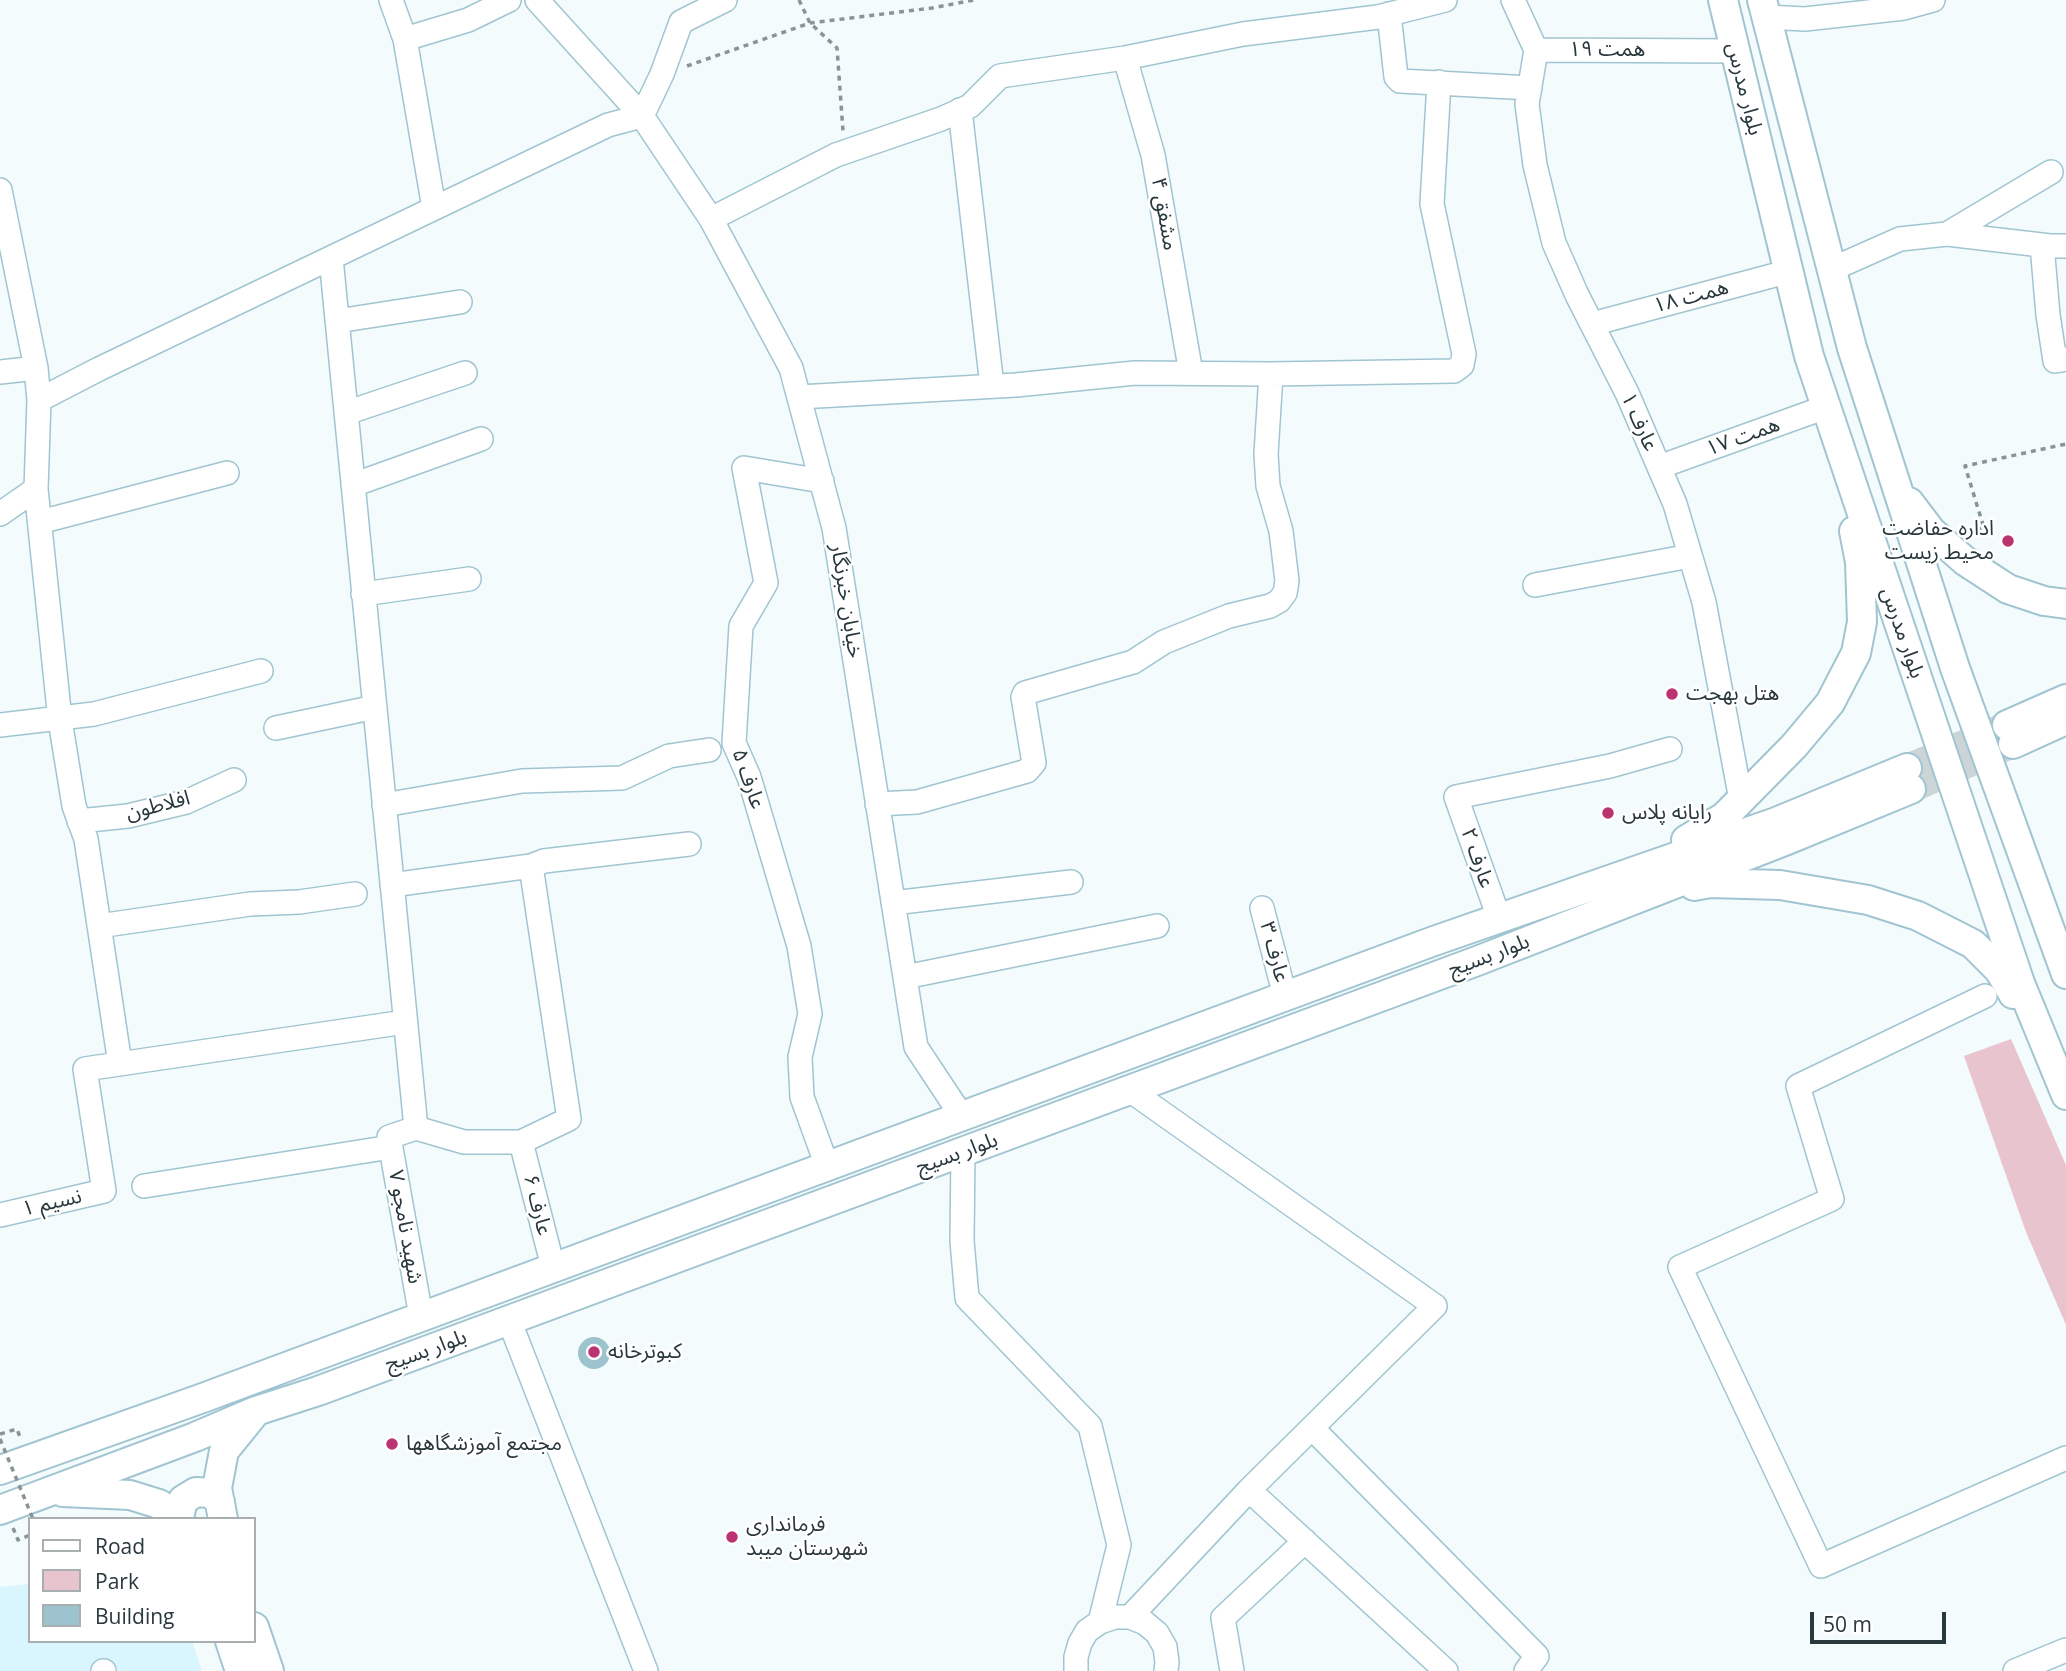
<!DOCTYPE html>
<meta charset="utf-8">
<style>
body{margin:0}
#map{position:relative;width:2066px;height:1671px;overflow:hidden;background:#f3fbfd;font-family:"Open Sans",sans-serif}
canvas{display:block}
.legend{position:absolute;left:28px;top:1517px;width:228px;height:126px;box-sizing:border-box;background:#fff;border:2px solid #a9afb1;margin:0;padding:9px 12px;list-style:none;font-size:21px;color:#29383d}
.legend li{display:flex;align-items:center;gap:14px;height:35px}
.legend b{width:35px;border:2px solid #a9afb1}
.scale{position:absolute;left:1810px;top:1612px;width:136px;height:32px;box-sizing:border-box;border:4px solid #29383d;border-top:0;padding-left:9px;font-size:21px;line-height:24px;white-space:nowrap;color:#29383d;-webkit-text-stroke:5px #fff;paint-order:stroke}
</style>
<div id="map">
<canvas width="2066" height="1671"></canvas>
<ul class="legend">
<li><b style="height:9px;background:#fff"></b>Road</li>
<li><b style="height:19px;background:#e8c4cf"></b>Park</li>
<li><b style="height:19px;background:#9dc3cf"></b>Building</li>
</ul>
<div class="scale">50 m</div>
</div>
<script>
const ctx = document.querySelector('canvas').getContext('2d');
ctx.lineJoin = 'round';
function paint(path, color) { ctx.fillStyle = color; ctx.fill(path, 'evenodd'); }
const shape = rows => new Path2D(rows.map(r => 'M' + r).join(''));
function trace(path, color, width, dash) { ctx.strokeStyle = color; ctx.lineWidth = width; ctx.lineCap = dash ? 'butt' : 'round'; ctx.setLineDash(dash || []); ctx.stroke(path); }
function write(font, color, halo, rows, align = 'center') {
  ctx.font = font + ' "Open Sans","Noto Sans Arabic",sans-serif'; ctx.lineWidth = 5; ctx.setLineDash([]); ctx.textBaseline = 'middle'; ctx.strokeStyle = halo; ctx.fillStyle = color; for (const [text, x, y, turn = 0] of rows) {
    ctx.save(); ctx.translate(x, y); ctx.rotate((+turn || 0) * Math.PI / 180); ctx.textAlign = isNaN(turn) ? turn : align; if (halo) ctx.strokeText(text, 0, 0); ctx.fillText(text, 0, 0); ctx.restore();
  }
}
paint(shape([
 [30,1584,30,1641,192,1641,202,1671,0,1671,0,1587]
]), '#d9f5fe');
paint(shape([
 [2011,1039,2066,1165,2066,1325,2026,1232,1964,1056]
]), '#e8c4cf');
paint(shape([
 '578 1353a16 16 0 1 1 32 0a16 16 0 1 1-32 0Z'
]), '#9dc3cf');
trace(shape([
 [1907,768,2001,728],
 [1911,789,2008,746]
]), '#cbd4d7', 28, [28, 14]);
const minor = shape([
 [391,0,405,39,434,208],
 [537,0,642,116,711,219,791,368,834,528,916,1047,961,1115],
 [1513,0,1536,50,1734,51],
 [1389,14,1396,77,1400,81,1530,88],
 [1765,17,1805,19,1904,8,1933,0],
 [405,39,468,20,509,0],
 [1536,50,1527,104,1535,165,1554,243,1577,295,1627,393,1675,504,1704,602,1741,800],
 [1125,58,1153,155,1191,373],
 [960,110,992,386],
 [0,190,36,368,39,400],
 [711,219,836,155,941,119,970,106,1000,76,1125,58,1243,34,1378,17,1445,0],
 [1947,234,2051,172],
 [2042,245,2048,315,2055,361,2066,359],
 [331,258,416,1128,389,1137,421,1316],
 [1830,270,1900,239,1947,234,2050,246,2066,246],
 [337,321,460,302],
 [1592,324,1790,271],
 [0,372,36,368],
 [799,397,1016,385,1135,373,1271,374,1454,371,1462,365,1464,354,1432,204,1439,82],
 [346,413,465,373],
 [1659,467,1826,407],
 [822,481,744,468,766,583,741,626,734,743,749,777,799,946,810,1014,800,1057,802,1097,827,1166],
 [353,485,481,439],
 [0,514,36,489],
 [40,522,227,473],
 [1535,585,1690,556],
 [363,594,469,579],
 [0,725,94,714,261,671],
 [276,728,375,707],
 [877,804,917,802,1027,771,1034,763,1023,697,1025,693,1133,662,1164,642,1229,616,1270,606,1279,601,1285,593,1287,581,1281,531,1268,486,1266,454,1271,374],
 [384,805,522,781,622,778,669,756,709,750],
 [79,821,128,816,186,802,234,780],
 [392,885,531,866,544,861,689,844],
 [893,903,1071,882],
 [1262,908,1285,996],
 [1499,918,1456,797,1610,766,1670,749],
 [99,926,250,904,299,902,355,894],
 [905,977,1157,926],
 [1985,996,1798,1086,1832,1199,1680,1267,1821,1566,2066,1458],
 [120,1064,86,839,74,806,60,720,36,489,39,400,99,369,608,125,642,116,662,74,681,22,725,0],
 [416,1128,464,1142,521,1142,569,1119,531,866],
 [521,1142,553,1267],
 [963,1151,962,1241,967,1298,1090,1426,1119,1545,1100,1622],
 [144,1186,391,1147],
 [0,1215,104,1191,85,1069,405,1022],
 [509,1320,646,1671],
 [1312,1428,1537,1656,1526,1671],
 [1249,1490,1446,1671],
 [1130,1617,1249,1490,1435,1306,1131,1091],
 [103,1671,104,1671],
 [1076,1671,1076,1657,1080,1643,1087,1631,1100,1622,1115,1617,1130,1617,1145,1623,1157,1633,1165,1647,1167,1662,1166,1671],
 [1232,1671,1223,1618,1305,1541],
 [2015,1671,2066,1650]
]);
const major = shape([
 [1723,0,1809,356,2020,983,2066,1095],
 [1762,0,1852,348,1955,668,2066,974],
 [1909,502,1931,531,1965,561,2008,589,2044,601,2066,604],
 [2007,725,2066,699],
 [2013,744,2066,720],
 [1686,840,1724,817,1794,746,1830,703,1856,653,1862,622,1860,562,1854,531],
 [1694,886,1710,883,1780,885,1868,900,1918,916,1973,944,1999,970,2013,994],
 [0,1470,200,1399,1434,941,1776,822,1907,768],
 [63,1492,130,1495,159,1504,180,1519],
 [0,1510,195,1437,256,1411,318,1391,1477,961,1787,840,1911,789],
 [179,1518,183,1500,196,1492,211,1493,220,1502],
 [223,1519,217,1488,224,1451,254,1414],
 [254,1627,269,1671],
 [230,1641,240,1671]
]);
trace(minor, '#a0c5d1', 26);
trace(major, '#a0c5d1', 32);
trace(shape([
 [799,0,810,23,837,48,843,131],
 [687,66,810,23,932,8,974,0],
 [1967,533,1984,528,1965,466,2066,444],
 [0,1434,17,1429,21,1440],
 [13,1528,18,1540,30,1535]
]), '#899498', 3.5, [5, 5]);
trace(minor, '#fff', 23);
trace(major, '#fff', 28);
trace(shape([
 [0,1439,33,1519]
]), '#899498', 3.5, [5, 5]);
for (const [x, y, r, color] of [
 [2008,541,7,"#bc3371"],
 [1672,694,7,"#bc3371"],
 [1608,813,7,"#bc3371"],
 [594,1352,7,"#bc3371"],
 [392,1444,7,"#bc3371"],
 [732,1537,7,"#bc3371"]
]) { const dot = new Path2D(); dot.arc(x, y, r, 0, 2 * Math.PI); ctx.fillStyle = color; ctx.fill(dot); trace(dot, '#fff', 2.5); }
write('21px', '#29383d', '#fff', [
 ["همت ۱۹",1607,50],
 ["بلوار مدرس",1744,89,76],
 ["مشفق ۴",1164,214,80],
 ["همت ۱۸",1691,297,-15],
 ["عارف ۱",1639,422,66],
 ["همت ۱۷",1743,437,-20],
 ["خیابان خبرنگار",846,601,81],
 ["بلوار مدرس",1902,633,71],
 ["عارف ۵",748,779,71],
 ["افلاطون",158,806,-14],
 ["عارف ۲",1477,858,71],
 ["عارف ۳",1274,952,75],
 ["بلوار بسیج",1489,956,-21],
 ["بلوار بسیج",957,1154,-20],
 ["نسیم ۱",52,1203,-13],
 ["عارف ۶",537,1205,76],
 ["شهید نامجو ۷",405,1227,80],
 ["بلوار بسیج",426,1351,-20]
]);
write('21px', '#29383d', '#fff', [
 ["اداره حفاضت",1994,529,"right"],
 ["محیط زیست",1994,553,"right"],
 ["هتل بهجت",1686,694],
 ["رایانه پلاس",1622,813],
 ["کبوترخانه",608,1352],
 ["مجتمع آموزشگاهها",406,1444],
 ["فرمانداری",746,1525],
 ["شهرستان میبد",746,1549]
], 'left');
</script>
